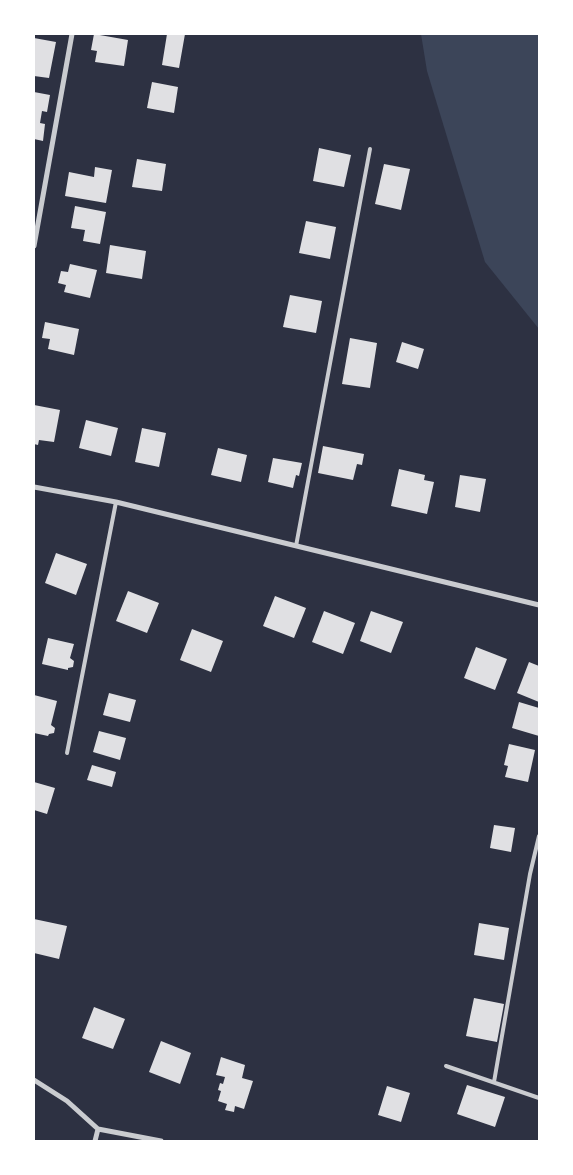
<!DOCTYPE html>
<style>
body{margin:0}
#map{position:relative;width:573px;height:1175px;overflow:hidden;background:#2d3142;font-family:"IBM Plex Sans",sans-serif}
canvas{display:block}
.frame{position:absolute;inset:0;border:35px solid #fff;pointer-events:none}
</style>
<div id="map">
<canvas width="573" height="1175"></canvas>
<div class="frame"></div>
</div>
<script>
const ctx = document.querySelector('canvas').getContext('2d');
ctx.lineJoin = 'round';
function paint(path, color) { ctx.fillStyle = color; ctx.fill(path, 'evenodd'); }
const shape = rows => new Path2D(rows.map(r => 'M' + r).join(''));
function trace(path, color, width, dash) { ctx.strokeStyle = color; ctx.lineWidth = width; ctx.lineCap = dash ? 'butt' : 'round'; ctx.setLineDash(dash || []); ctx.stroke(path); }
paint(shape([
 [421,34,539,34,539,329,485,262,427,71]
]), '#3c4559');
paint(shape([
 [94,34,128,40,124,66,95,62,97,51,91,50],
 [167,34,185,34,179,68,162,65],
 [34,38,56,42,49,78,34,76],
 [152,82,178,87,174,113,147,108],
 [34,92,50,95,47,112,42,111,40,123,45,124,43,141,34,139],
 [319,148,351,155,344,187,313,181],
 [137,159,166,164,162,191,132,187],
 [384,164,410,169,401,210,375,204],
 [95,167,112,170,106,203,65,196,69,172,94,177],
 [75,206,106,212,100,244,83,241,85,230,71,228],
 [306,221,336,227,330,259,299,253],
 [110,245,146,251,142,279,106,273],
 [70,264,97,270,90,298,64,292,66,285,58,283,61,271,68,272],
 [290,295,322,301,316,333,283,327],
 [45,322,79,329,74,355,48,349,50,339,42,338],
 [350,338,377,343,370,388,342,384],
 [402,342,424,349,418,369,396,362],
 [34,405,60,410,54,442,39,440,38,445,34,444],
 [86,420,118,428,111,456,79,448],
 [142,428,166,433,159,467,135,462],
 [323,446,364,454,362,465,357,464,353,480,318,473],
 [218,448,247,455,241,482,211,475],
 [273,458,302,463,299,476,296,475,293,488,268,482],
 [399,469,425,475,424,480,434,482,427,514,391,506],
 [460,475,486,479,480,512,455,507],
 [56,553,87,564,76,595,45,583],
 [128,591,159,603,147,633,116,621],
 [275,596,306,608,294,638,263,626],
 [324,611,355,623,343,654,312,642],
 [371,611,403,622,391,653,360,641],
 [192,629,223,641,211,672,180,660],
 [48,638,74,644,70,658,74,661,73,667,68,668,68,670,42,664],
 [476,647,507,659,495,690,464,678],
 [529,662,539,666,539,702,517,693],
 [109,693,136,700,130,722,103,715],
 [34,695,57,701,51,725,55,728,54,733,49,734,48,736,34,733],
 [519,702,539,708,539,736,512,728],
 [99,731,126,738,120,760,93,752],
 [509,744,535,750,528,782,505,777,508,766,504,765],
 [92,765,116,772,112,787,87,780],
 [34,782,55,788,47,814,34,810],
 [494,825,515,828,511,852,490,848],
 [34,919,67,926,59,959,34,953],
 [479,923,509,928,504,960,474,955],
 [474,998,504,1004,497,1042,466,1036],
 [94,1007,125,1019,113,1049,82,1038],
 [161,1041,191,1053,180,1084,149,1072],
 [221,1057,245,1065,242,1078,253,1081,244,1109,235,1106,234,1112,225,1110,227,1104,218,1101,221,1091,218,1090,220,1083,223,1084,225,1077,216,1075],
 [467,1085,505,1097,495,1127,457,1114],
 [387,1086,410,1093,401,1122,378,1115]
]), '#e0e0e3');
trace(shape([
 [296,546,370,149],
 [67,753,116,502],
 [446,1066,539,1098],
 [494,1082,530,874,539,836]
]), '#caccd0', 4);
trace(shape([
 [34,246,72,34],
 [34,487,116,502,539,605],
 [34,1080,67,1101,98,1129,161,1141],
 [95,1141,98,1129]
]), '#caccd0', 5);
</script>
